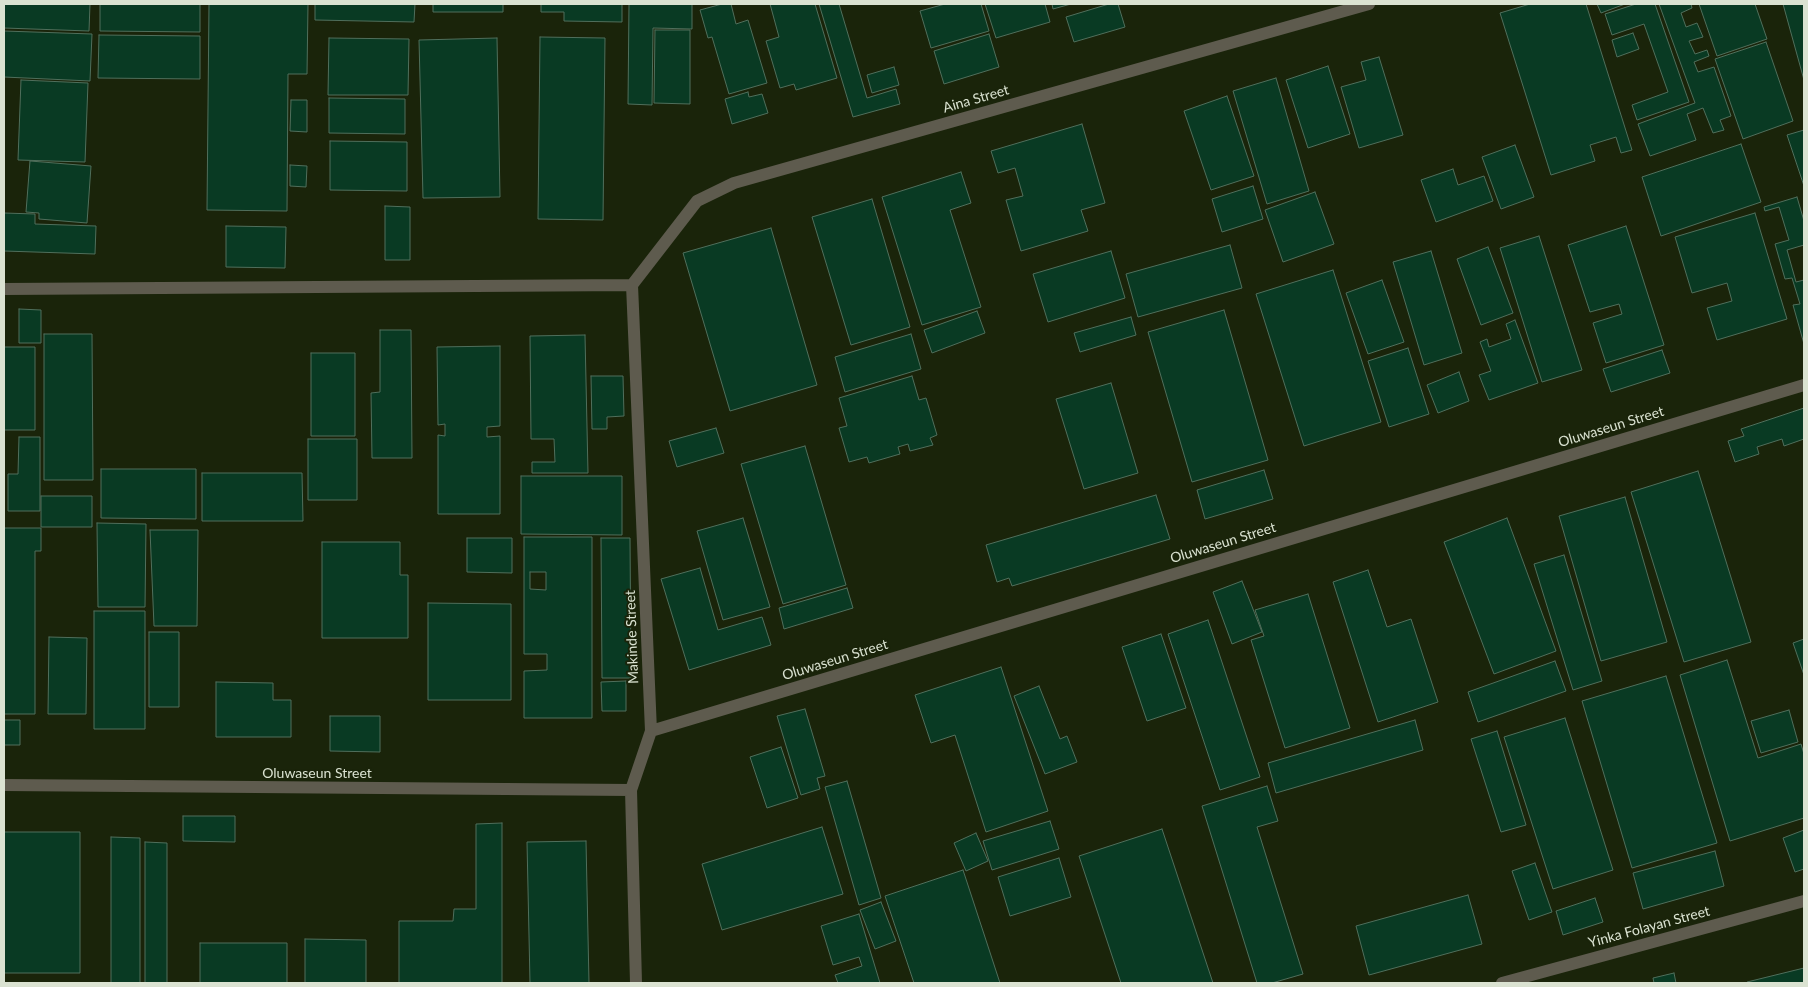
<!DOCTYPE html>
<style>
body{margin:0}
#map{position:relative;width:1808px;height:987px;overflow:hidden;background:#1a240a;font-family:Lato,sans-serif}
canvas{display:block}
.frame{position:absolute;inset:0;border:5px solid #dae2d1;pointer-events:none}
</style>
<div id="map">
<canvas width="1808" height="987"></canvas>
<div class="frame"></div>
</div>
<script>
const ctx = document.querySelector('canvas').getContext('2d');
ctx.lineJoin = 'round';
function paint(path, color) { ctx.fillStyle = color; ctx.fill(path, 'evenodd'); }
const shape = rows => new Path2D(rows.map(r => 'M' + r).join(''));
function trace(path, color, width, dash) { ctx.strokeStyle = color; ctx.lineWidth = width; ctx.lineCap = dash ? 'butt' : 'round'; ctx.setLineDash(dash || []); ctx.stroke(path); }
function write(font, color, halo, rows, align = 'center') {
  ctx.font = font + ' Lato,sans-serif'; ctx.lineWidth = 4; ctx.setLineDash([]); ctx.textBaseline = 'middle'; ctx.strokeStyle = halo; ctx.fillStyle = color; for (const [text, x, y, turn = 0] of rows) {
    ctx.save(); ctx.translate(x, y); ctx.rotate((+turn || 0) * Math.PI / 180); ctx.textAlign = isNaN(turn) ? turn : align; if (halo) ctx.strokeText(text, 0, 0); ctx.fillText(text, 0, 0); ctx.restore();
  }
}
const building = shape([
 [4,4,90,4,89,31,4,28,4,4],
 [100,4,200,4,200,32,100,31,100,4],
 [209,4,308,4,307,74,288,74,287,211,207,210,209,4],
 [315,4,415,4,414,22,315,20,315,4],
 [433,4,503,4,503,12,433,12,433,4],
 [541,4,622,4,622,22,564,21,564,12,541,12,541,4],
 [629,4,692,4,692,29,653,28,652,105,628,104,629,4],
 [722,4,731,4,736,24,748,20,767,83,729,94,712,37,708,38,700,10,722,4],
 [770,4,815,4,837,78,796,90,794,84,780,88,766,41,779,37,770,4],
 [819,4,839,4,867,98,896,89,900,104,853,117,819,4],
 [945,4,981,4,989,31,931,48,920,11,945,4],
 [985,4,1045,4,1050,22,996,38,985,4],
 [1052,4,1071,4,1053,9,1052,4],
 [1109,4,1118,4,1125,27,1074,42,1066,17,1109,4],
 [1530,4,1586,4,1632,150,1621,153,1616,137,1590,145,1595,161,1551,175,1500,13,1530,4],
 [1597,4,1625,4,1601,13,1597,4],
 [1636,4,1655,4,1689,102,1637,120,1632,105,1668,92,1644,24,1612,35,1605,14,1636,4],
 [1659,4,1691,4,1692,8,1681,13,1686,27,1697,23,1703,37,1689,41,1695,54,1707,50,1709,56,1694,62,1698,72,1714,67,1731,116,1720,120,1724,130,1713,133,1703,108,1687,114,1696,140,1650,156,1638,124,1695,103,1659,4],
 [1699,4,1755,4,1767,39,1717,56,1699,4],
 [1783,4,1804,4,1804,80,1783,4],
 [655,30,690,30,690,104,654,103,655,30],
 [4,31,92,34,90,81,4,77,4,31],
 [1633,33,1639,49,1617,57,1612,40,1633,33],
 [989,34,999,67,944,84,934,51,989,34],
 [99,35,200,36,200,79,98,78,99,35],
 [540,37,605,38,603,220,538,219,540,37],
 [329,38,409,39,408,95,328,95,329,38],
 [497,38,500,197,423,198,419,40,497,38],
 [1766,42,1793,121,1743,139,1715,59,1766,42],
 [1379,57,1403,135,1359,148,1341,87,1366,80,1361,62,1379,57],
 [1328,66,1350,134,1308,148,1286,80,1328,66],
 [894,67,899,85,872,93,867,75,894,67],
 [1276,78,1309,191,1267,204,1233,91,1276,78],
 [21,80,88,83,85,162,18,160,21,80],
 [748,92,749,97,762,94,768,113,732,124,725,99,748,92],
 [1227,96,1254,176,1211,190,1184,111,1227,96],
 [329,98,405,99,405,134,329,133,329,98],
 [291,100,307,100,307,132,290,131,291,100],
 [1082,124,1105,203,1081,210,1088,231,1021,251,1006,200,1023,196,1015,168,998,173,991,151,1082,124],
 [1804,130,1804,186,1787,135,1804,130],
 [330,141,407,142,407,191,330,190,330,141],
 [1741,144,1761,202,1661,236,1642,177,1741,144],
 [1515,145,1534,197,1501,209,1482,157,1515,145],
 [30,161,91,166,87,223,39,219,39,213,26,212,30,161],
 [290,165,307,166,306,187,290,186,290,165],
 [1453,169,1458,185,1484,176,1493,201,1436,222,1421,180,1453,169],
 [961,172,971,203,950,210,981,307,922,325,882,197,961,172],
 [1253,186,1263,219,1222,232,1212,199,1253,186],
 [1315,192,1334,244,1283,262,1265,210,1315,192],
 [1797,197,1804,221,1804,245,1787,250,1796,282,1804,280,1804,344,1793,305,1800,304,1792,278,1785,279,1775,244,1789,240,1779,207,1765,211,1764,207,1797,197],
 [872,199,910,327,851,345,812,217,872,199],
 [385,206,410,207,410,260,385,260,385,206],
 [4,213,35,214,35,224,96,226,95,254,4,251,4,213],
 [1755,213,1787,319,1717,340,1707,308,1732,301,1727,283,1692,293,1675,237,1755,213],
 [226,226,286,227,285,268,226,267,226,226],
 [1626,226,1664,345,1606,363,1593,323,1622,314,1619,304,1590,312,1568,245,1626,226],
 [771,228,817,385,730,411,683,253,771,228],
 [1539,236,1582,370,1542,382,1500,248,1539,236],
 [1230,245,1242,288,1138,317,1126,274,1230,245],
 [1488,247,1513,313,1481,325,1457,259,1488,247],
 [1111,251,1125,298,1048,322,1033,274,1111,251],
 [1431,251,1462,353,1424,365,1393,262,1431,251],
 [1333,270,1381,422,1304,446,1256,294,1333,270],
 [1382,280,1404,342,1368,354,1346,293,1382,280],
 [19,309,41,310,41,343,19,343,19,309],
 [1224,310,1268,460,1192,482,1148,332,1224,310],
 [977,311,985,333,932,353,924,330,977,311],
 [1131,317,1136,335,1080,352,1074,333,1131,317],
 [1515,320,1538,383,1489,400,1479,375,1491,371,1480,342,1487,339,1489,347,1511,339,1506,324,1515,320],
 [380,330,411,330,412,458,372,458,371,393,380,392,380,330],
 [44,334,92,334,93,480,44,480,44,334],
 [911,334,921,369,845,392,835,357,911,334],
 [585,335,588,473,532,473,532,462,555,462,554,439,531,439,530,336,585,335],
 [500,346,500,426,487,427,487,437,500,436,500,514,438,514,438,435,445,436,445,424,438,425,437,347,500,346],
 [4,347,35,347,35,430,4,430,4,347],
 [1408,348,1429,414,1389,427,1368,361,1408,348],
 [1662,350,1670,373,1611,392,1603,369,1662,350],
 [311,353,355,353,355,436,311,436,311,353],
 [1459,372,1469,401,1438,413,1427,385,1459,372],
 [591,376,623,376,624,416,607,417,607,429,592,429,591,376],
 [912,376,919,400,926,398,937,435,930,438,933,445,910,451,908,444,898,447,900,454,869,463,867,457,849,462,839,428,847,426,839,398,912,376],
 [1111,383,1138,473,1084,489,1056,399,1111,383],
 [1804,408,1804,439,1784,446,1782,439,1757,447,1759,454,1735,462,1728,441,1744,436,1741,429,1804,408],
 [716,428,724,453,677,467,669,441,716,428],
 [19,437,40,437,40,511,8,511,8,474,18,474,19,437],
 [308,439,357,439,357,500,308,500,308,439],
 [805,446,846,585,783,604,741,464,805,446],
 [101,469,196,469,196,519,101,518,101,469],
 [1264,470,1273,499,1205,519,1197,490,1264,470],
 [1698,471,1751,642,1684,662,1631,492,1698,471],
 [202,473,302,473,303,521,202,521,202,473],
 [521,476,622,476,622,535,521,534,521,476],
 [1156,495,1170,539,1012,586,1009,578,997,582,986,545,1156,495],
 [41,496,92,496,92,527,41,527,41,496],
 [1625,497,1667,642,1601,661,1559,516,1625,497],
 [743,518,770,607,723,620,697,531,743,518],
 [1507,518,1556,651,1494,674,1444,542,1507,518],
 [97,523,146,524,145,607,98,607,97,523],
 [4,528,41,528,41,551,35,551,35,714,4,714,4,528],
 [150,530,198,530,197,626,154,626,150,530],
 [524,537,592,537,592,718,524,718,524,671,547,670,547,654,524,654,524,537],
 [530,572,546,572,546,590,530,589,530,572],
 [467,538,512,538,512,573,467,572,467,538],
 [601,538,630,538,631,678,602,678,601,538],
 [322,542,400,542,400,575,408,575,408,638,322,638,322,542],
 [1564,555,1602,681,1573,690,1534,564,1564,555],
 [700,568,718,630,762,617,771,645,689,670,661,579,700,568],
 [1368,570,1387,627,1411,619,1438,702,1378,722,1333,582,1368,570],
 [1242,581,1262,632,1232,644,1213,592,1242,581],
 [847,588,853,608,784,629,779,608,847,588],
 [1308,594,1350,728,1285,748,1251,640,1264,636,1255,610,1308,594],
 [428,603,511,604,511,700,428,700,428,603],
 [94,611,145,611,145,729,94,729,94,611],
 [1208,620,1260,777,1220,790,1168,634,1208,620],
 [149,632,179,632,179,707,149,707,149,632],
 [1161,634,1186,708,1147,721,1122,647,1161,634],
 [49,637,87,638,86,714,48,714,49,637],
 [1804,639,1804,675,1793,643,1804,639],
 [1727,660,1758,758,1801,744,1804,754,1804,818,1730,841,1680,675,1727,660],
 [1555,661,1566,691,1478,722,1468,692,1555,661],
 [1001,667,1048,811,986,832,955,735,931,743,915,695,1001,667],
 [1666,676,1717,843,1632,868,1582,701,1666,676],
 [626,681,626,711,602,711,601,682,626,681],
 [216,682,273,683,273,700,291,700,291,737,216,737,216,682],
 [1039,686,1060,739,1067,736,1077,762,1045,774,1014,696,1039,686],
 [805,709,825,776,817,778,820,789,801,795,777,716,805,709],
 [1789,710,1798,742,1761,753,1751,721,1789,710],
 [330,716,380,716,380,752,330,751,330,716],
 [1565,718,1613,870,1553,889,1504,737,1565,718],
 [4,720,20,720,20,745,4,745,4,720],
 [1415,720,1423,750,1276,793,1268,763,1415,720],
 [1497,731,1526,825,1501,832,1471,739,1497,731],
 [781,747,798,798,767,808,750,757,781,747],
 [847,781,881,898,859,905,825,787,847,781],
 [1267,786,1278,821,1257,827,1303,974,1272,983,1257,983,1202,806,1267,786],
 [183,816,235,816,235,842,183,841,183,816],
 [1050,821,1059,849,992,870,983,841,1050,821],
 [502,823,502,983,399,983,399,921,453,921,454,909,476,909,476,824,502,823],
 [822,827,843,894,722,930,702,864,822,827],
 [1162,829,1213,983,1121,983,1079,856,1162,829],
 [1804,830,1804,869,1795,872,1783,838,1804,830],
 [4,832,80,832,80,973,4,973,4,832],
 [976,833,988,861,966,871,954,843,976,833],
 [111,837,140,838,140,983,111,983,111,837],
 [586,841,589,983,530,983,527,842,586,841],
 [145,842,167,843,167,983,145,983,145,842],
 [1715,851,1724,886,1643,909,1633,873,1715,851],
 [1059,858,1071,897,1010,916,998,877,1059,858],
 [1535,863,1552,912,1529,920,1512,871,1535,863],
 [963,870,1000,983,914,983,885,896,963,870],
 [1468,895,1482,944,1369,975,1356,926,1468,895],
 [1595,898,1603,922,1563,935,1556,911,1595,898],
 [881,902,896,941,875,949,860,910,881,902],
 [859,914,880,983,838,983,835,975,862,966,859,957,833,965,821,926,859,914],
 [305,939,366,940,366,983,305,983,305,939],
 [200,943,287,943,287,983,200,983,200,943],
 [1804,968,1804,983,1747,983,1747,982,1804,968],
 [1674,973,1676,983,1654,983,1653,978,1674,973]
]);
paint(building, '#093a23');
trace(building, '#506f5c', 1);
trace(shape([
 [632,285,697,201,734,183,1369,4],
 [632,285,651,731,631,790,636,983],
 [4,289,632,285],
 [651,731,1804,385],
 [4,785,631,790],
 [1502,983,1804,901]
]), '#5e5b4e', 12);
write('14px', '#dae2d1', '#1a240a', [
 ["Aina Street",976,99,-16],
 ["Oluwaseun Street",1611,427,-17],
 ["Oluwaseun Street",1223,543,-17],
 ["Makinde Street",632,637,-92],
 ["Oluwaseun Street",835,660,-17],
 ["Oluwaseun Street",317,773],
 ["Yinka Folayan Street",1649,927,-15]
]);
</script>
